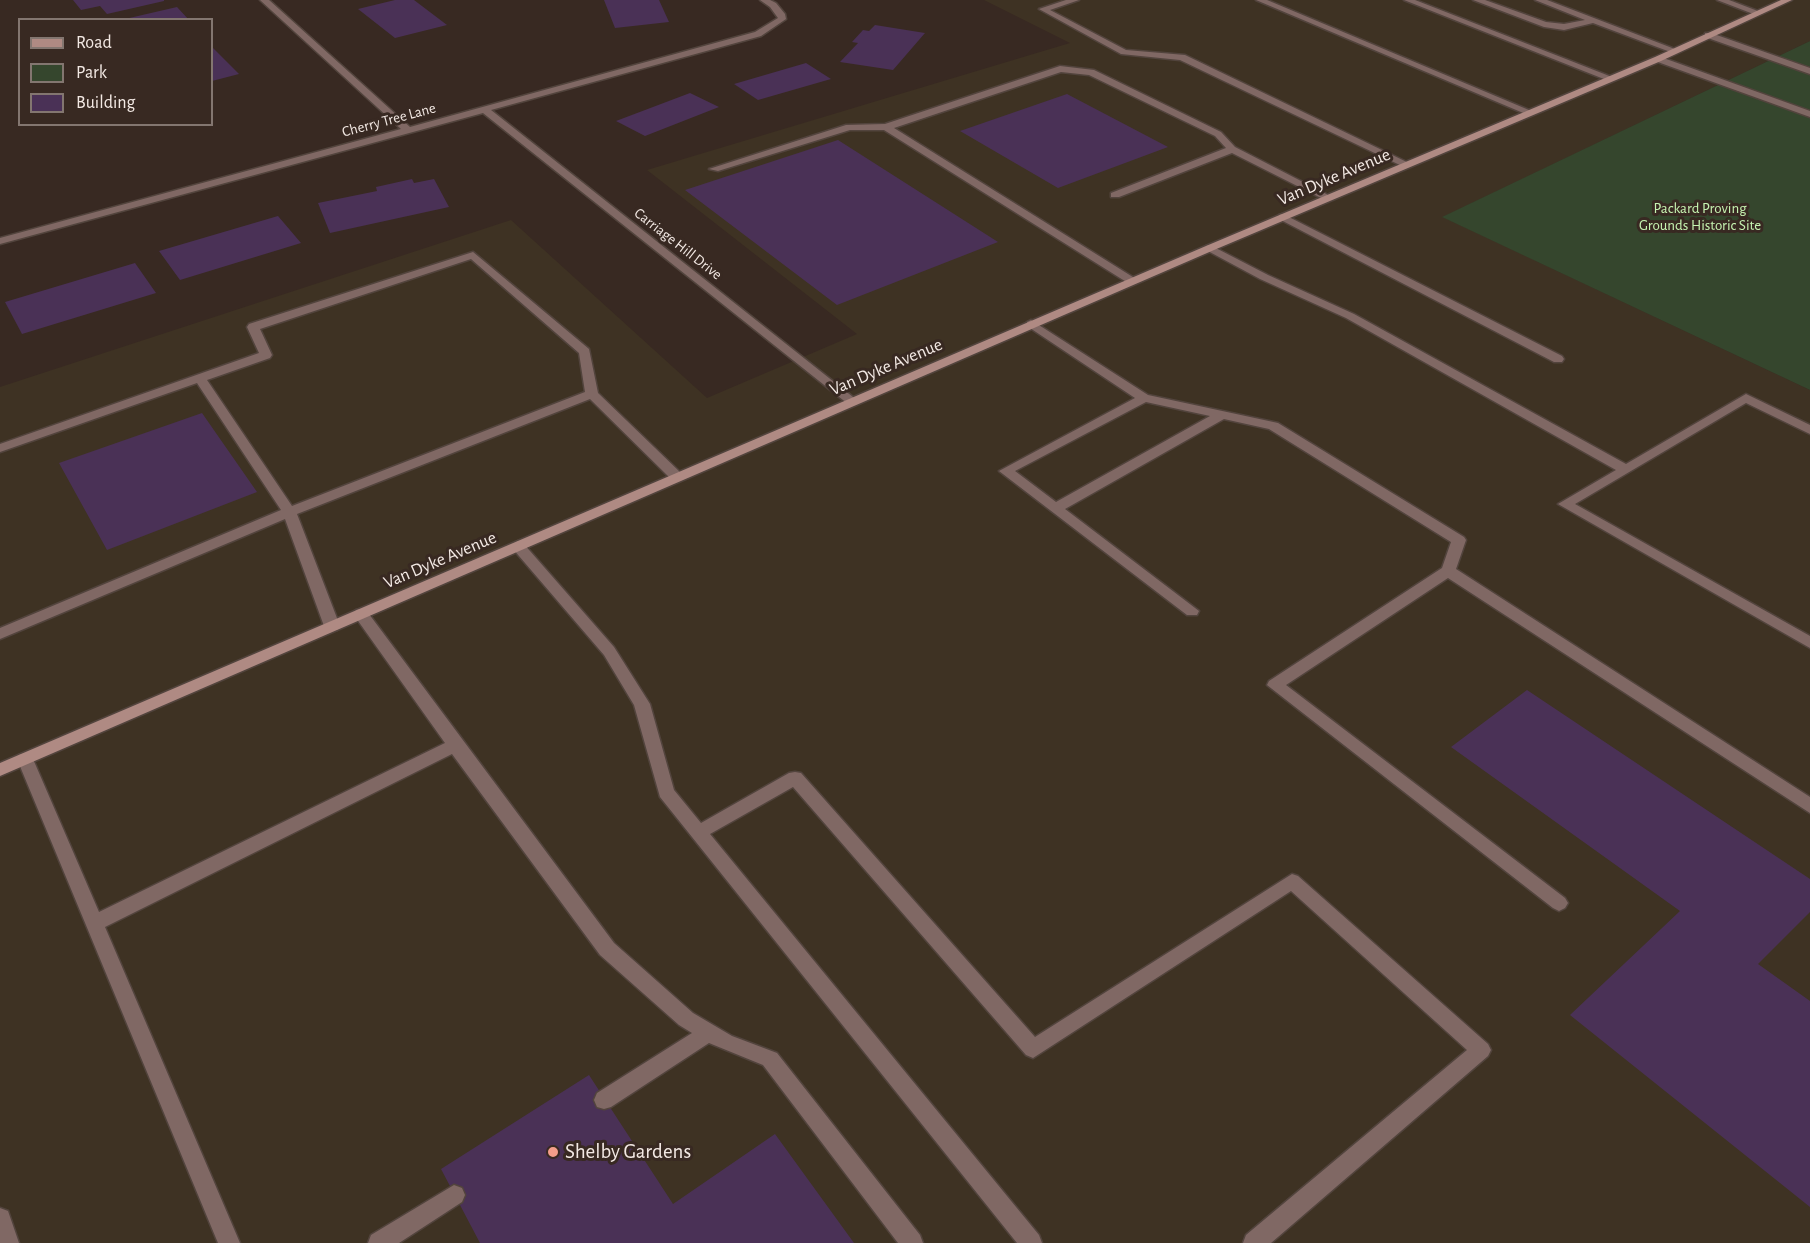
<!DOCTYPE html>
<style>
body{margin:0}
#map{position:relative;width:1810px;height:1243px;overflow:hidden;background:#382922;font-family:"Alegreya Sans",sans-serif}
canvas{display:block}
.legend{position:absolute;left:18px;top:18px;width:195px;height:108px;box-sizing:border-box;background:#382922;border:2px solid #837670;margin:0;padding:8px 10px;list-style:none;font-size:18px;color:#f3e9e4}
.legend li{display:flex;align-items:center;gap:12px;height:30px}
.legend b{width:30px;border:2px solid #837670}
</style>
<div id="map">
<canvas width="1810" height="1243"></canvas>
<ul class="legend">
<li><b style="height:8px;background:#af8a83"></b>Road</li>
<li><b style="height:16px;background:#35462d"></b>Park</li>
<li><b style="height:16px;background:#4a3156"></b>Building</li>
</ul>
</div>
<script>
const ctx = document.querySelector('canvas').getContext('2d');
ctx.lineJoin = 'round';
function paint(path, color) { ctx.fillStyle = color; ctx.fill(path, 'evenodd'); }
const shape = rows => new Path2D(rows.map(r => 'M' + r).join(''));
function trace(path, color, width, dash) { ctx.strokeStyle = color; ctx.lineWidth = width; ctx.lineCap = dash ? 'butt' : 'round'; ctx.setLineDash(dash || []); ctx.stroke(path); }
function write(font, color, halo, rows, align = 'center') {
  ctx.font = font + ' "Alegreya Sans",sans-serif'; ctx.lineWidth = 6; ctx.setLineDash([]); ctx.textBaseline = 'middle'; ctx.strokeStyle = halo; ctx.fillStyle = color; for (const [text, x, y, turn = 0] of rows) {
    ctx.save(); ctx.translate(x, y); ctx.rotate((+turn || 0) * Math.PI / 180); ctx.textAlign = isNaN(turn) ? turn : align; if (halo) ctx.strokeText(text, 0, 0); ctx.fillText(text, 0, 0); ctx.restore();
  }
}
paint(shape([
 [984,0,1810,0,1810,41,1443,217,1810,390,1810,1243,0,1243,0,387,511,220,707,398,857,334,647,170,1070,43]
]), '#3e3223');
paint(shape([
 [1810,41,1810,390,1442,217]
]), '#35462d');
paint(shape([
 [73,0,164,0,164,1,107,14,100,6,81,10],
 [395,0,414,0,447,25,395,38,358,9],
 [604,0,659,0,669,22,615,28],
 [177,7,189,20,125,20,125,19],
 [875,25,925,33,893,70,840,62,858,43,852,42,863,30,869,31],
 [212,47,239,74,212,81],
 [806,63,831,79,758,100,734,84],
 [690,93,719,107,645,136,616,121],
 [1067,94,1168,147,1058,188,960,131],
 [838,140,998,242,837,305,685,190],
 [412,179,414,183,434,179,449,207,330,233,318,203,377,191,376,187],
 [278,216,301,243,180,280,159,251],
 [135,263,156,293,22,334,5,302],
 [202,413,257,492,107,550,59,463],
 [1527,690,1810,879,1810,912,1758,964,1810,1001,1810,1207,1570,1015,1680,911,1451,747],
 [589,1075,673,1204,775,1134,854,1243,480,1243,441,1169]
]), '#4a3156');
const lane = shape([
 [1066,0,1079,0,1050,10,1126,50,1185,55,1413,165,1404,167,1180,60,1121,54,1039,9,1066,0],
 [1256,0,1267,0,1536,113,1528,115,1256,0],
 [1404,0,1415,0,1617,79,1609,81,1404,0],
 [1473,0,1485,0,1546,22,1564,24,1585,20,1535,0,1547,0,1680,51,1673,53,1593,23,1564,30,1544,27,1473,0],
 [1717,0,1729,0,1763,13,1756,15,1717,0],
 [1705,33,1711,33,1810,68,1810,74,1705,37,1705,33],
 [1658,56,1810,111,1810,117,1655,61,1654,59,1658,56],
 [1060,66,1094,70,1221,132,1235,147,1334,198,1325,200,1232,153,1119,197,1111,197,1111,193,1226,148,1215,136,1089,75,1061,72,894,128,1136,279,1136,283,1128,283,884,130,850,130,718,171,709,169,846,125,885,124,1060,66],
 [1283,214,1562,356,1564,359,1562,362,1554,362,1279,219,1279,215,1283,214],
 [1210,245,1268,275,1354,314,1626,464,1746,394,1810,425,1810,434,1746,403,1575,504,1810,636,1810,648,1558,504,1616,470,1346,318,1260,279,1206,250,1206,246,1210,245],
 [473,252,589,349,598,393,682,474,684,477,682,480,672,480,590,399,297,514,340,626,337,630,327,630,324,626,285,519,0,639,0,628,281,510,197,383,0,452,0,444,259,353,247,327,249,324,473,252],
 [471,259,579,353,585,392,292,506,207,380,270,358,272,355,260,329,471,259],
 [1031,320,1148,395,1278,423,1464,537,1466,540,1456,569,1810,797,1810,813,1448,578,1286,685,1565,898,1568,903,1565,908,1559,911,1553,908,1267,685,1269,681,1442,568,1451,542,1269,429,1224,419,1065,509,1199,611,1197,615,1187,615,999,471,1135,398,1027,326,1027,322,1031,320],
 [1146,402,1210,416,1056,502,1015,471,1146,402],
 [518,541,523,543,614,647,650,704,674,790,701,823,789,773,795,772,801,773,1035,1037,1292,874,1298,876,1488,1044,1491,1050,1488,1056,1271,1243,1243,1243,1246,1235,1467,1050,1291,891,1033,1058,1026,1055,793,787,710,834,1039,1235,1042,1243,1017,1243,660,797,634,705,604,655,513,549,511,546,518,541],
 [361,609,366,610,614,943,693,1013,732,1036,777,1053,920,1235,923,1243,898,1243,763,1065,709,1043,611,1107,604,1109,597,1107,594,1100,597,1093,692,1033,679,1025,600,955,452,754,105,927,240,1243,218,1243,17,759,19,755,25,753,31,755,33,759,99,912,445,743,356,618,354,614,356,610,361,609],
 [454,1185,462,1188,465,1195,462,1202,399,1243,368,1243,371,1235,454,1185],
 [0,1208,8,1211,19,1243,0,1243,0,1208]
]);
const street = shape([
 [260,0,269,0,410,127,755,32,778,18,770,7,760,0,770,0,776,3,785,14,786,19,761,36,491,110,858,401,856,404,848,404,483,113,0,244,0,238,401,129,260,0]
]);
const secondary = shape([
 [1781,0,1792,0,1661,61,1214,250,0,776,0,763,1206,246,1655,57,1781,0]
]);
trace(lane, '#52443d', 3);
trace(street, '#52443d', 3);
trace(secondary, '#52443d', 3);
paint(lane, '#806864');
paint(street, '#806864');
paint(secondary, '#af8a83');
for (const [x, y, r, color] of [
 [553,1152,6,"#f49e8a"]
]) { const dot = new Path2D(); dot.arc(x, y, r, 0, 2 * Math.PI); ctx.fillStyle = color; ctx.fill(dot); trace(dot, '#382922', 2); }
write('15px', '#f3e9e4', '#382922', [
 ["Cherry Tree Lane",389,120,-15],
 ["Carriage Hill Drive",678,244,38]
]);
write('15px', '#c6f3b1', '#382922', [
 ["Packard Proving",1700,208],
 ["Grounds Historic Site",1700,225]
]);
write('18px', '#f3e9e4', '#382922', [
 ["Van Dyke Avenue",1334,177,-23],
 ["Van Dyke Avenue",886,367,-23],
 ["Van Dyke Avenue",440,560,-23]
]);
write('21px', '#f3e9e4', '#382922', [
 ["Shelby Gardens",565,1152]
], 'left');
</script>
